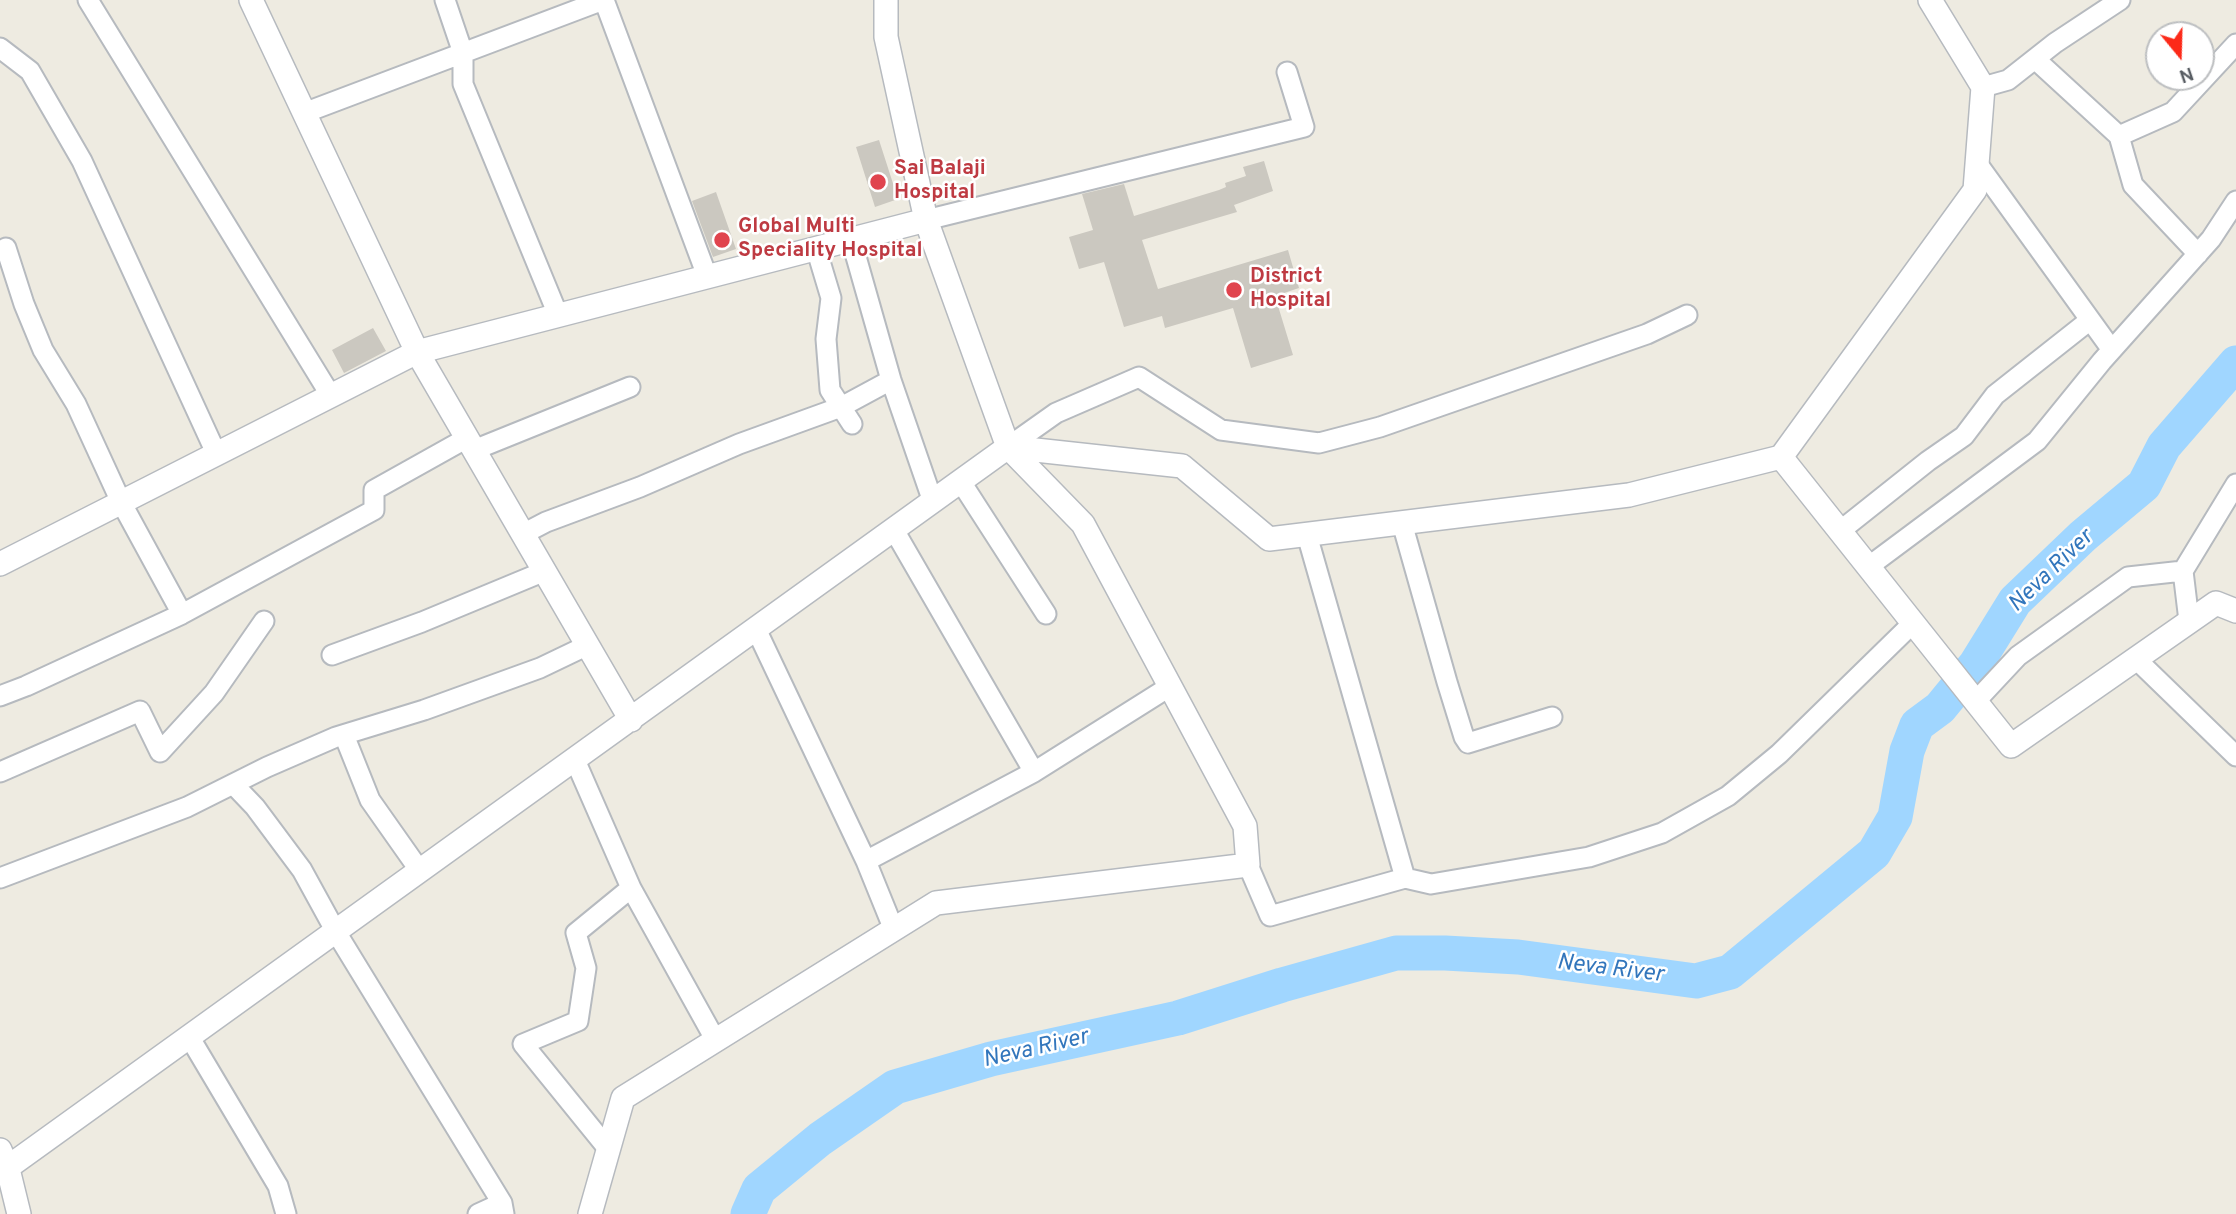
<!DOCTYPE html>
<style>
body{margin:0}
#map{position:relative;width:2236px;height:1214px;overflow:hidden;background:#eeebe1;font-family:Overpass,sans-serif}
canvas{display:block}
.north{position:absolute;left:2145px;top:21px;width:70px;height:70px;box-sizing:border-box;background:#fff;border:2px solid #bdbfc1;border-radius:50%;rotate:161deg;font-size:19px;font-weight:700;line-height:28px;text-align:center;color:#595e64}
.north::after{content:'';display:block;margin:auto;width:24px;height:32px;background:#fc2a19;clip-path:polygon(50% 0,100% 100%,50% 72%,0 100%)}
</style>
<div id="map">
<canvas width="2236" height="1214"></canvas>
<div class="north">N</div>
</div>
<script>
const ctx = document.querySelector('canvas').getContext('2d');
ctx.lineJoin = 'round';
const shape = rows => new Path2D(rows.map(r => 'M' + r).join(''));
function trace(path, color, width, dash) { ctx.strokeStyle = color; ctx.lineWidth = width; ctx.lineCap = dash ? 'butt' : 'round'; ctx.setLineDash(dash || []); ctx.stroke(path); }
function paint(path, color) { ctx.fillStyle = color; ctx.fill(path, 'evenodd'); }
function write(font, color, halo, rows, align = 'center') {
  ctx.font = font + ' Overpass,sans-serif'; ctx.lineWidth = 5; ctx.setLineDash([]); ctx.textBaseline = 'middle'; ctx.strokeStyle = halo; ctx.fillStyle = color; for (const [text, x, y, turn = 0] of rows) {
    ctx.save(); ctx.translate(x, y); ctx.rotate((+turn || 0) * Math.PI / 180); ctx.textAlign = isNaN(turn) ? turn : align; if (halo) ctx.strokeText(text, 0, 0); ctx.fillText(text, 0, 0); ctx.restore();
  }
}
trace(shape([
 [748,1214,759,1189,820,1139,895,1087,991,1059,1178,1018,1282,985,1396,953,1445,953,1518,957,1696,981,1730,972,1874,853,1895,817,1907,751,1917,725,1940,708,1976,664,2015,601,2083,536,2144,485,2164,446,2236,363]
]), '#a0d6ff', 35);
paint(shape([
 [879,140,898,199,875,207,856,147],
 [1264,161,1273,191,1234,205,1237,212,1142,240,1158,289,1288,250,1299,288,1275,296,1293,355,1251,368,1233,308,1165,328,1162,316,1124,327,1104,262,1079,269,1069,237,1093,230,1082,194,1124,184,1134,216,1219,190,1226,187,1225,183,1246,176,1243,167],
 [716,192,736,249,713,257,692,201],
 [373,328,386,351,344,373,332,350]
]), '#cbc8c0');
const minor = shape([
 [88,0,331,396],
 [445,0,463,53,463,84,558,315],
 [604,0,707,276],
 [0,48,30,71,82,161,216,453],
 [2035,59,2119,136],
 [1983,87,2008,80,2055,43,2120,0],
 [304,113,603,0],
 [1977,163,2112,350],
 [926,220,1304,127,1287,72],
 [851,239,891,380,933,502],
 [816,248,831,298,826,339,830,390,852,424],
 [0,251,6,248,24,304,43,350,76,404,121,502,182,614],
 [2198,254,2133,185,2119,136,2173,112,2236,44],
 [1008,447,1056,413,1139,377,1221,430,1319,443,1380,427,1647,334,1687,315],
 [474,450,630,387],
 [961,482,1046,614],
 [1402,523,1447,682,1464,737,1468,743,1552,717],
 [894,530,1034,772,1169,687],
 [1840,531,1928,461,1964,436,1995,395,2090,320],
 [523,534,546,522,640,487,739,444,841,407,891,380],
 [1307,535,1405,878,1431,884,1589,857,1662,833,1728,796,1779,754,1913,623],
 [1868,567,2037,441,2102,361,2211,239,2236,201],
 [2189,621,2183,571,2236,484],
 [756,629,866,861],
 [332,655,422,622,545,571],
 [2136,659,2236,756],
 [0,696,26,686,182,614,374,510,374,490,467,438],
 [1975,702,2018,656,2128,577,2183,571],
 [344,735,370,800,420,871],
 [575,760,631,888,716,1041],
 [0,772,140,711,160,752,214,693,264,621],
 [233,784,255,807,302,870,336,932,502,1203],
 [1248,865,1270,916,1405,878],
 [0,878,187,807,267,767,336,737,424,710,540,668,588,645],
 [894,930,866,861,1034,772],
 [190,1038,278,1186,286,1214],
 [609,1150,523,1044,578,1021,586,968,576,933,631,888],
 [478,1214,502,1203,504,1214]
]);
const tertiary = shape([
 [251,0,417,352,631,720],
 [886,0,886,37,926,220,1008,447,1182,466,1269,539,1629,495,1781,457,1975,190,1983,87,1930,0],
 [1781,457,2011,746,2216,603,2236,611],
 [0,564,417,352,926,220],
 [0,1150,8,1169,19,1214],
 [0,1173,1008,447,1083,524,1245,826,1248,865,936,903,623,1098,590,1214]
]);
trace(minor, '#b6babf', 23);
trace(tertiary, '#b6babf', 26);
trace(minor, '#fff', 19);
trace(tertiary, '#fff', 23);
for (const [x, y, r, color] of [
 [878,182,9,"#e0444e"],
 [722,240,9,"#e0444e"],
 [1234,290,9,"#e0444e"]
]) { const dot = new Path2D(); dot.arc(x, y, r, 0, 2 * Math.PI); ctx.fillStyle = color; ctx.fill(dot); trace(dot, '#fff', 2.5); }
write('bold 21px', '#be3a42', '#fff', [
 ["Sai Balaji",894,170],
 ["Hospital",894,194],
 ["Global Multi",738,228],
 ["Speciality Hospital",738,252],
 ["District",1250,278],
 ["Hospital",1250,302]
], 'left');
write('italic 23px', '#3276bc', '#fff', [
 ["Neva River",2052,572,-44],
 ["Neva River",1610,970,7],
 ["Neva River",1036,1050,-13]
]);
</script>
